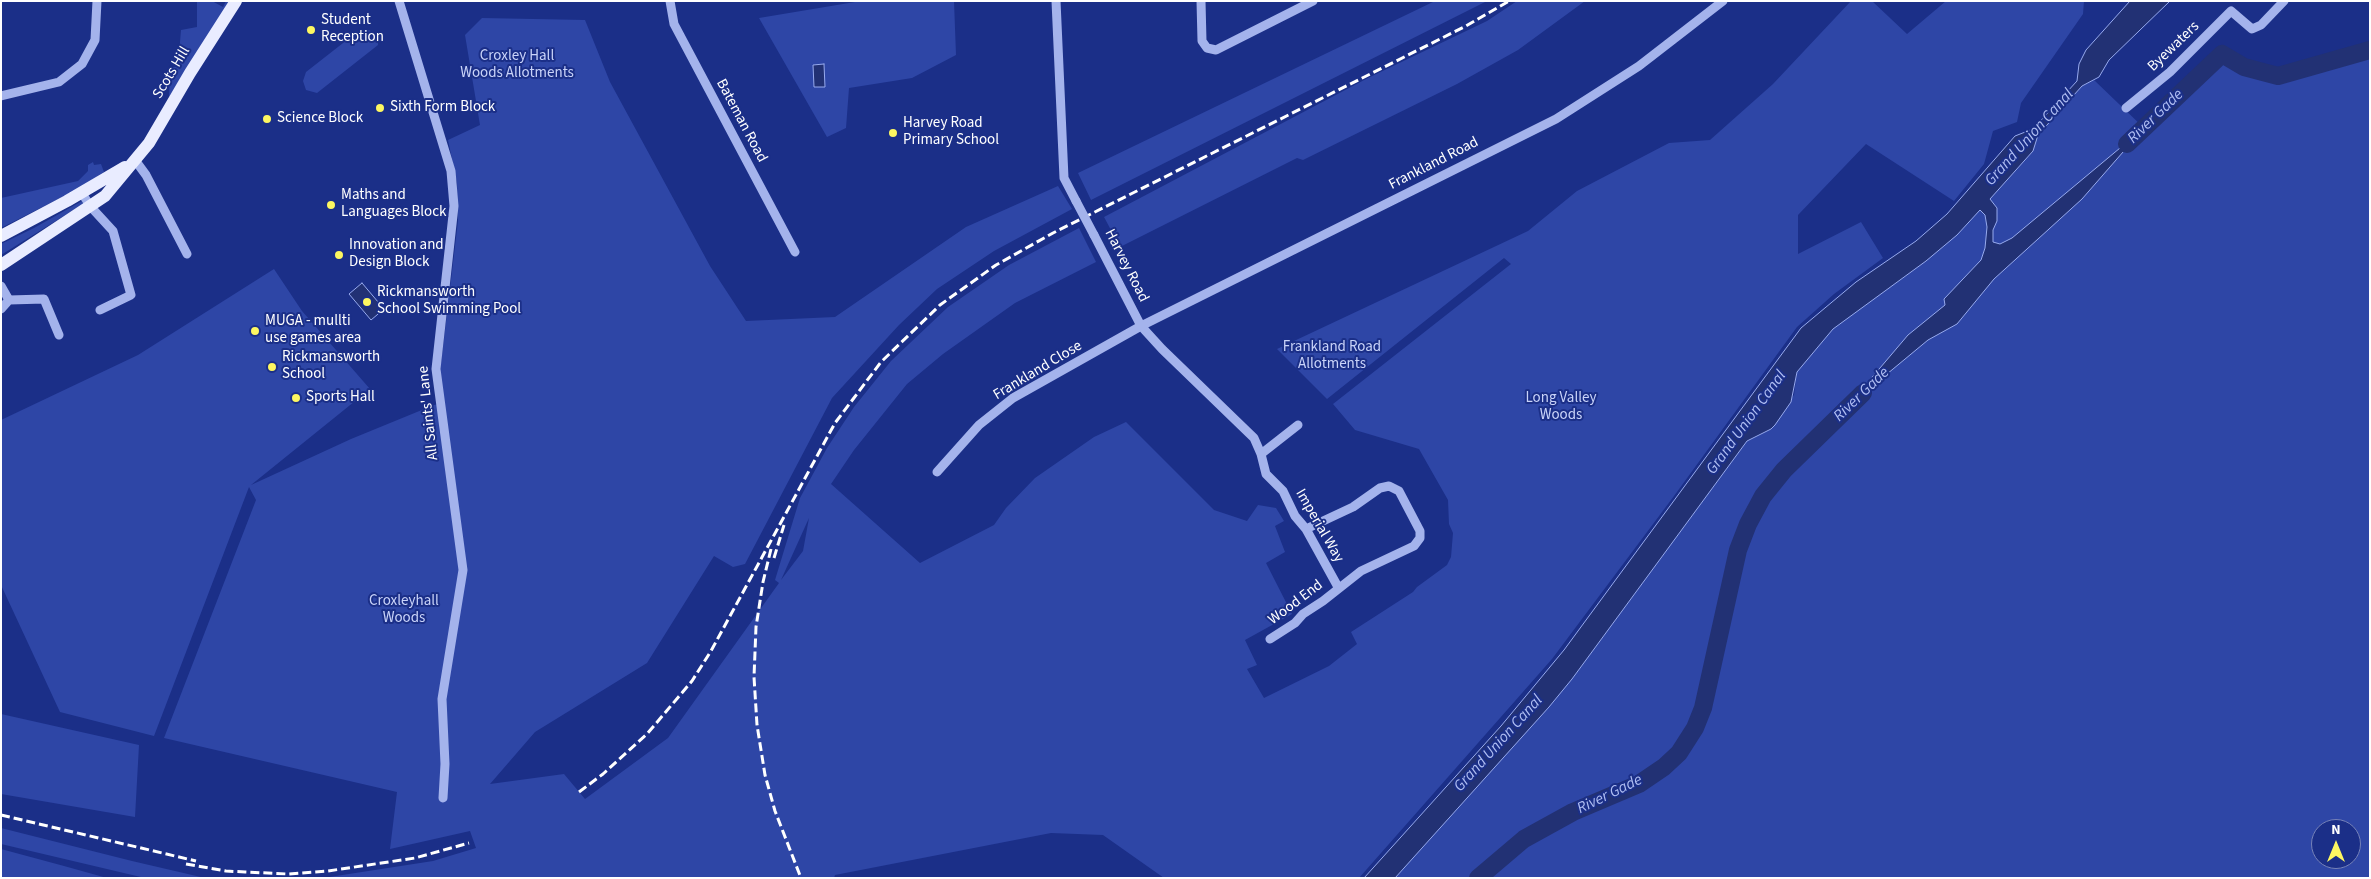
<!DOCTYPE html>
<style>
body{margin:0}
#map{position:relative;width:2371px;height:879px;overflow:hidden;background:#1b2f88;font-family:"Source Sans 3",sans-serif}
canvas{display:block}
.frame{position:absolute;inset:0;border:2px solid #fff;pointer-events:none}
.north{position:absolute;left:2311px;top:819px;width:50px;height:50px;box-sizing:border-box;background:#1b2f88;border:1px solid #7682b8;border-radius:50%;rotate:0deg;font-size:14px;font-weight:700;line-height:20px;text-align:center;color:#fff}
.north::after{content:'';display:block;margin:auto;width:18px;height:22px;background:#fdf761;clip-path:polygon(50% 0,100% 100%,50% 72%,0 100%)}
</style>
<div id="map">
<canvas width="2371" height="879"></canvas>
<div class="frame"></div>
<div class="north">N</div>
</div>
<script>
const ctx = document.querySelector('canvas').getContext('2d');
ctx.lineJoin = 'round';
function paint(path, color) { ctx.fillStyle = color; ctx.fill(path, 'evenodd'); }
const shape = rows => new Path2D(rows.map(r => 'M' + r).join(''));
function trace(path, color, width, dash) { ctx.strokeStyle = color; ctx.lineWidth = width; ctx.lineCap = dash ? 'butt' : 'round'; ctx.setLineDash(dash || []); ctx.stroke(path); }
function write(font, color, halo, rows, align = 'center') {
  ctx.font = font + ' "Source Sans 3",sans-serif'; ctx.lineWidth = 4; ctx.setLineDash([]); ctx.textBaseline = 'middle'; ctx.strokeStyle = halo; ctx.fillStyle = color; for (const [text, x, y, turn = 0] of rows) {
    ctx.save(); ctx.translate(x, y); ctx.rotate((+turn || 0) * Math.PI / 180); ctx.textAlign = isNaN(turn) ? turn : align; if (halo) ctx.strokeText(text, 0, 0); ctx.fillText(text, 0, 0); ctx.restore();
  }
}
paint(shape([
 [197,1,212,1,223,7,226,1,230,1,169,97,170,68,178,66,181,30,197,27],
 [861,1,954,1,956,55,912,78,849,88,846,128,827,137,759,18],
 [1435,1,1487,1,1091,200,1078,173],
 [1517,1,1585,1,1518,50,1457,84,1303,160,1297,158,1120,247,1104,217,1368,78,1487,21],
 [1851,1,1872,1,1907,34,1946,1,2084,1,2083,14,2021,103,2017,122,1993,131,1984,164,1954,201,1866,144,1798,215,1798,254,1861,222,1883,258,1834,294,1797,327,1674,496,1552,659,1359,878,1164,878,1103,835,1051,833,835,875,834,878,323,878,433,861,476,848,470,831,390,849,397,792,164,738,256,500,249,487,154,736,60,712,1,585,1,420,138,355,274,269,302,311,370,389,251,485,351,439,434,405,444,403,440,372,458,221,457,183,448,140,480,125,465,35,482,18,585,20,610,82,710,266,746,321,835,317,966,227,1058,186,1072,209,994,251,937,289,899,325,832,398,745,564,733,567,714,556,647,663,535,732,490,784,564,774,585,799,668,738,779,583,775,580,800,498,827,448,854,407,891,361,948,307,1009,265,1079,228,1096,262,1015,303,943,354,907,384,854,450,831,484,920,563,994,525,1006,508,1035,478,1094,437,1126,422,1214,510,1247,521,1258,505,1276,508,1284,521,1275,526,1285,552,1266,563,1292,614,1245,640,1257,665,1247,669,1264,698,1329,666,1357,644,1351,632,1413,592,1417,587,1447,565,1451,557,1453,533,1449,524,1448,500,1419,449,1355,430,1333,404,1511,264,1504,258,1327,399,1277,349,1528,231,1577,191,1669,143,1710,140,1773,84],
 [809,518,803,551,781,580],
 [369,30,377,35,378,45,317,93,306,90,303,81,306,72,352,36,361,31],
 [2370,50,2370,878,1395,878,1572,679,1747,441,1771,429,1794,395,1797,372,1812,353,1833,329,1851,314,1906,276,1957,235,2027,158,2033,151,2037,135,2082,86,2094,80,2144,128,2222,54,2244,67,2278,76],
 [2321,829,2351,829,2351,859,2321,859],
 [93,162,94,165,101,164,104,172,76,190,1,228,1,198,78,181,88,171,88,165],
 [82,201,83,204,1,255,1,244,34,228],
 [1,714,139,745,135,817,1,794],
 [1,828,132,861,205,878,145,878,1,844],
 [1,849,64,866,107,878,1,878]
]), '#2e46a6');
const water = shape([
 [2130,1,2170,1,2109,60,2099,77,2082,86,2038,135,2033,151,1990,199,1997,208,1997,221,1993,230,1993,242,2000,244,2012,238,2144,128,2082,199,1994,279,1957,324,1928,340,1846,408,1908,335,1945,305,1944,299,1981,260,1985,248,1987,227,1985,215,1980,210,1957,235,1926,261,1833,329,1797,372,1791,402,1775,425,1771,429,1747,441,1572,679,1549,707,1395,878,1364,878,1501,726,1564,650,1801,328,1856,282,1916,241,1947,214,2015,136,2033,129,2077,81,2079,64,2086,50,2130,1],
 [824,64,825,87,814,87,813,65,824,64],
 [362,283,384,309,371,320,349,294,362,283]
]);
paint(water, '#223174');
trace(water, '#97aaee', 1);
trace(shape([
 [2127,144,2222,54,2244,67,2278,76,2370,50],
 [1478,878,1524,839,1573,812,1639,784,1664,767,1679,753,1695,728,1703,708,1738,550,1748,524,1763,496,1784,470,1863,393]
]), '#223174', 18);
trace(shape([
 [399,1,451,171,454,206,436,369,463,570,442,699,445,764,443,798],
 [670,1,674,24,795,252],
 [1056,1,1064,178,1076,201],
 [1201,1,1202,41,1207,48,1216,50,1313,1],
 [1,96,59,82,82,64,95,40,97,1],
 [2126,108,2170,72,2231,11,2252,29,2261,25,2284,1],
 [135,160,146,175,187,254],
 [82,193,90,206,113,231,131,295,100,310],
 [1094,235,1141,326,1162,349,1254,438,1261,454,1298,425],
 [1,286,9,300,1,309],
 [9,300,44,299,59,335],
 [1261,454,1266,474,1283,491,1295,516,1306,529,1338,587],
 [937,472,979,425,1013,398,1141,326,1556,119,1639,66,1723,1],
 [1270,639,1295,623,1303,614,1323,601,1361,571,1414,546,1420,538,1420,531,1399,491,1389,486,1380,488,1353,507,1306,529]
]), '#a4b3ec', 9);
trace(shape([
 [1,236,67,201,125,167],
 [1,265,105,196,149,143,190,73,236,1]
]), '#e9ecff', 12);
trace(shape([
 [771,549,763,582,756,627,754,677,757,725,765,775,775,811,801,878],
 [774,558,784,525],
 [579,792,603,774,647,734,692,681,711,651,835,423,881,362,940,305,996,265,1053,233,1466,26,1509,1],
 [1,815,196,861],
 [186,864,226,871,245,872,288,874,328,871,415,858,469,843]
]), '#fff', 3, [9, 4]);
trace(shape([
 [1076,201,1094,235]
]), '#a4b3ec', 9);
for (const [x, y, r, color] of [
 [311,30,5,"#fdf761"],
 [380,108,5,"#fdf761"],
 [267,119,5,"#fdf761"],
 [893,133,5,"#fdf761"],
 [331,205,5,"#fdf761"],
 [339,255,5,"#fdf761"],
 [367,302,5,"#fdf761"],
 [255,331,5,"#fdf761"],
 [272,367,5,"#fdf761"],
 [296,398,5,"#fdf761"]
]) { const dot = new Path2D(); dot.arc(x, y, r, 0, 2 * Math.PI); ctx.fillStyle = color; ctx.fill(dot); trace(dot, '#1b2f88', 2); }
write('15px', '#fff', '#1b2f88', [
 ["Student",321,21],
 ["Reception",321,38],
 ["Sixth Form Block",390,108],
 ["Science Block",277,119],
 ["Harvey Road",903,124],
 ["Primary School",903,141],
 ["Maths and",341,196],
 ["Languages Block",341,213],
 ["Innovation and",349,246],
 ["Design Block",349,263],
 ["Rickmansworth",377,293],
 ["School Swimming Pool",377,310],
 ["MUGA - mullti",265,322],
 ["use games area",265,339],
 ["Rickmansworth",282,358],
 ["School",282,375],
 ["Sports Hall",306,398]
], 'left');
write('15px', '#fff', '#1b2f88', [
 ["Byewaters",2174,47,-44],
 ["Scots Hill",172,73,-59],
 ["Bateman Road",741,121,62],
 ["Frankland Road",1434,164,-27],
 ["Harvey Road",1126,266,63],
 ["Frankland Close",1038,371,-31],
 ["All Saints' Lane",429,413,-96],
 ["Imperial Way",1319,526,60],
 ["Wood End",1296,603,-37]
]);
write('15px', '#c9d3f9', '#1b2f88', [
 ["Croxley Hall",517,57],
 ["Woods Allotments",517,74],
 ["Frankland Road",1332,348],
 ["Allotments",1332,365],
 ["Long Valley",1561,399],
 ["Woods",1561,416],
 ["Croxleyhall",404,602],
 ["Woods",404,619]
]);
write('italic 16px', '#b0bef3', '#1b2f88', [
 ["River Gade",2156,117,-44],
 ["Grand Union Canal",2030,138,-48],
 ["River Gade",1862,395,-44],
 ["Grand Union Canal",1747,423,-54],
 ["Grand Union Canal",1499,744,-48],
 ["River Gade",1610,795,-26]
]);
</script>
